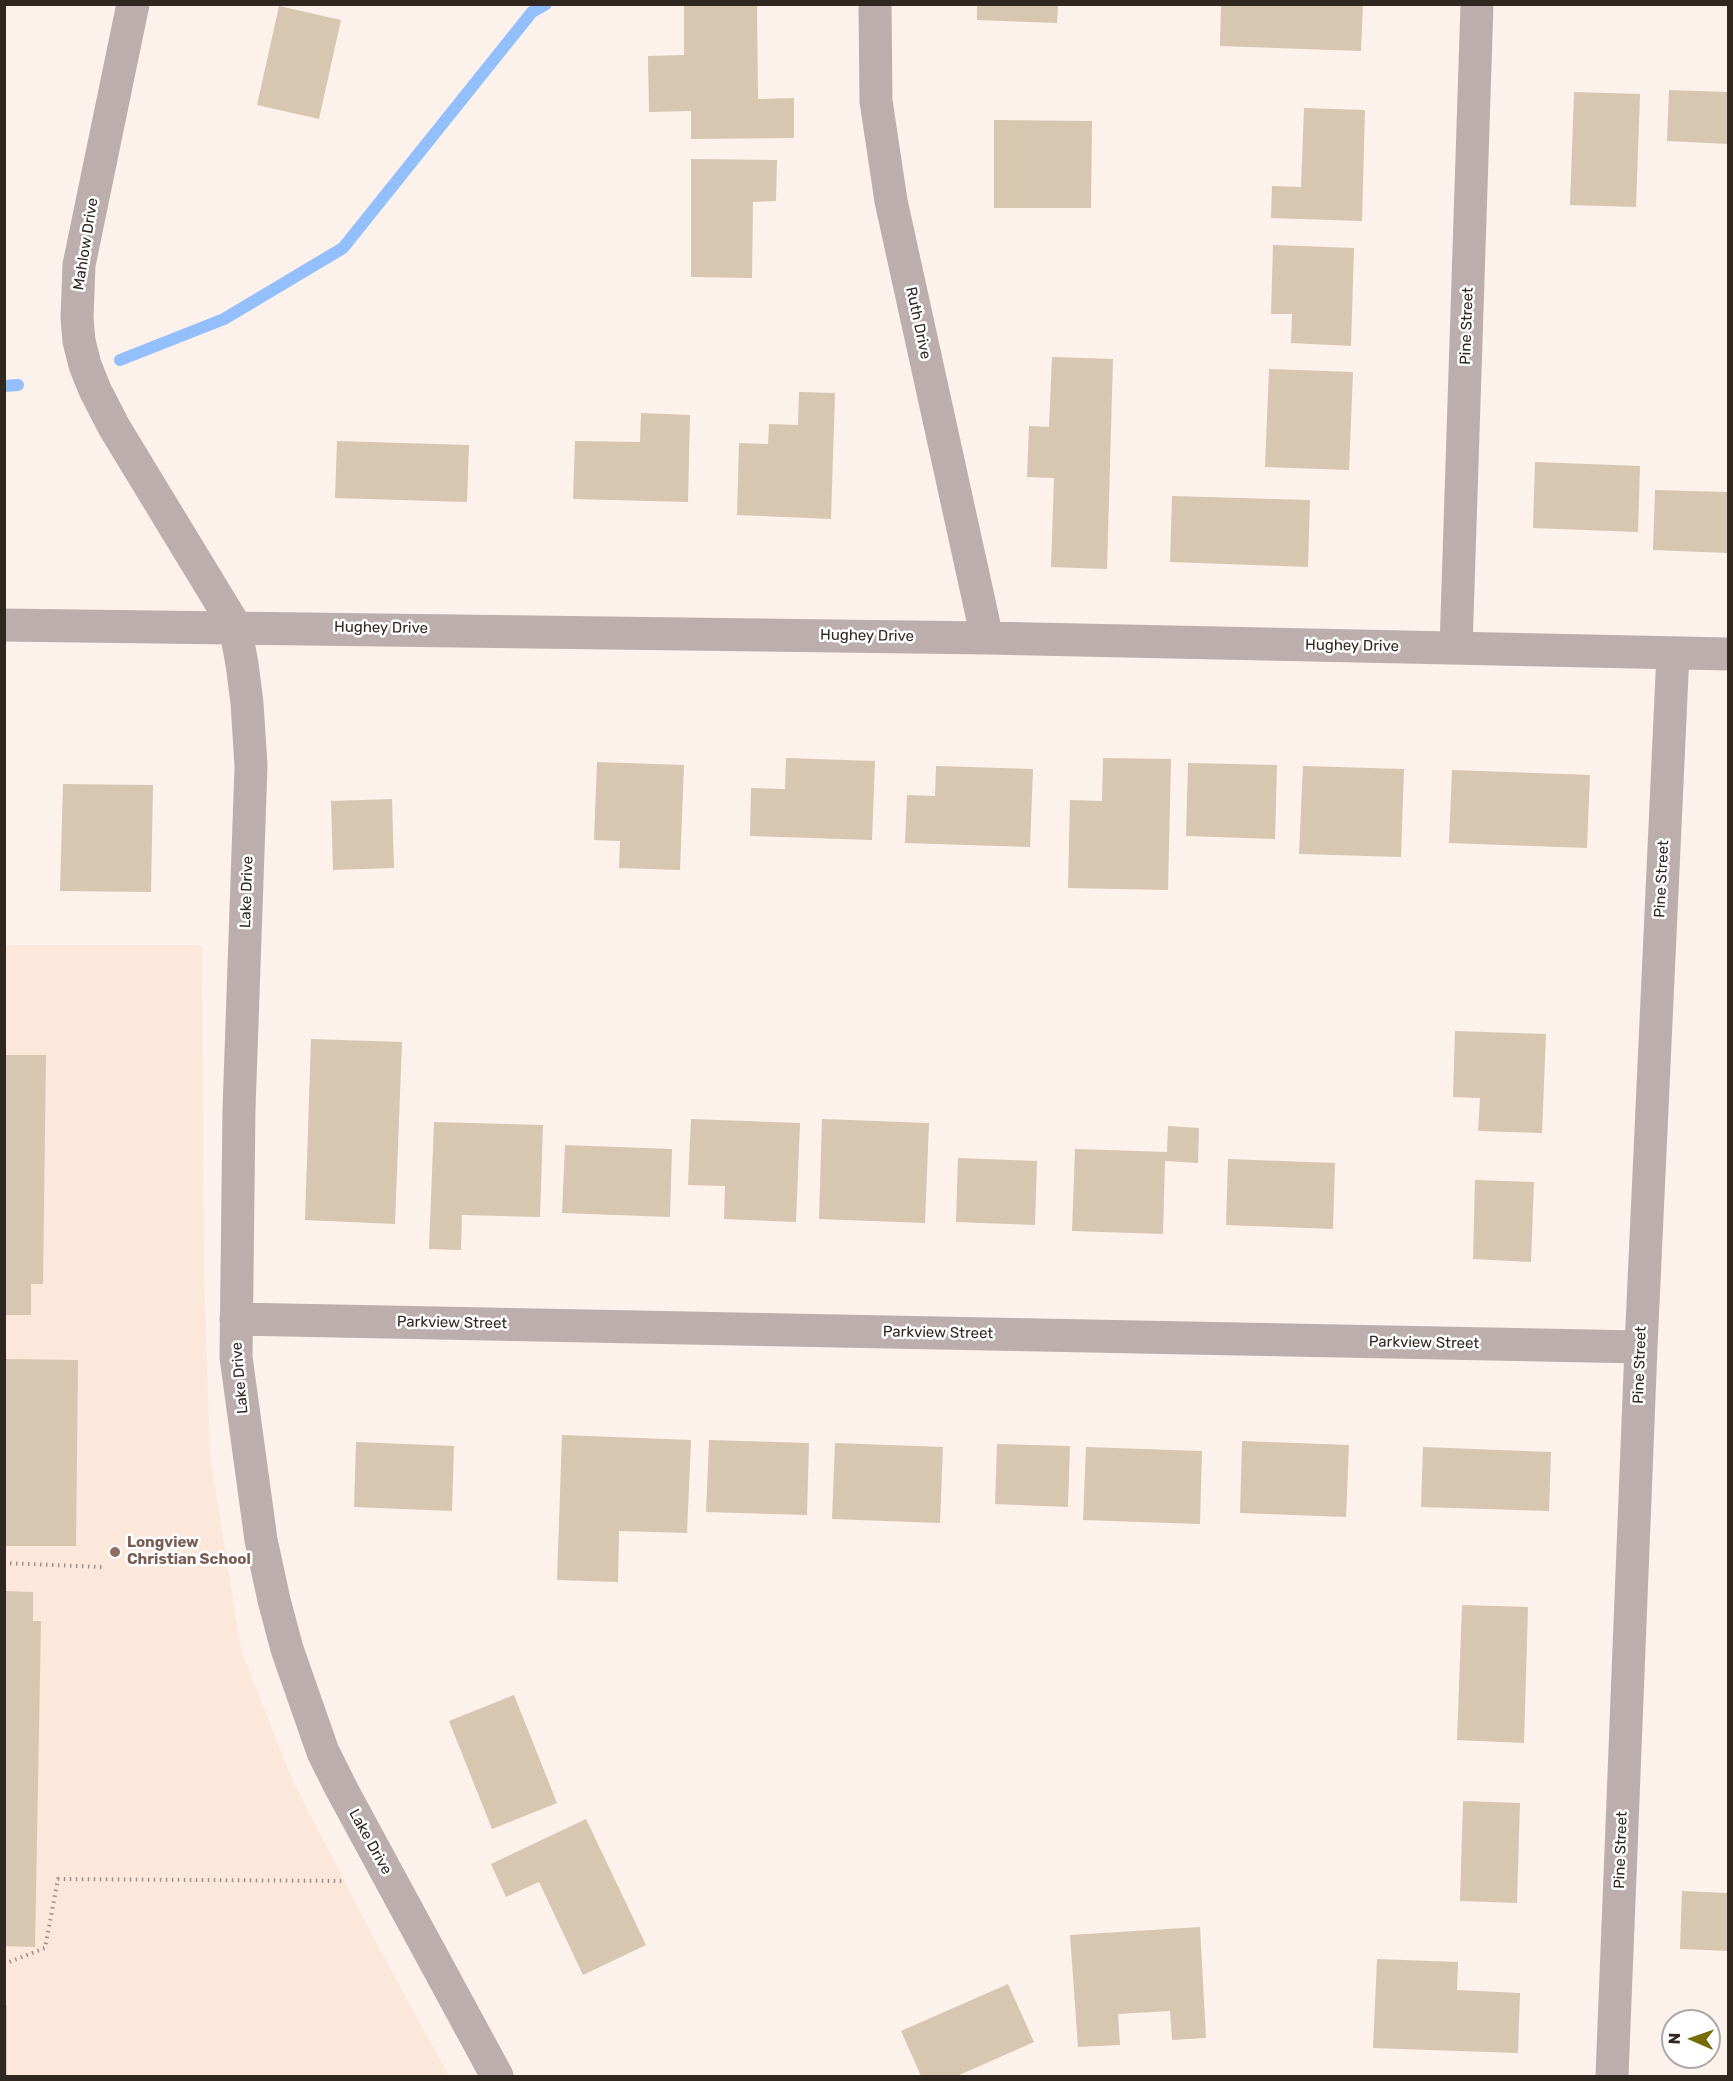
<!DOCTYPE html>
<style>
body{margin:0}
#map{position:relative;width:1733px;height:2081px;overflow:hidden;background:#fcf2eb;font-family:Rubik,sans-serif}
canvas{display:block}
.frame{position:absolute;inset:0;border:6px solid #302721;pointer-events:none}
.north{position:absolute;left:1661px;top:2009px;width:60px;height:60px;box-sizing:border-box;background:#fff;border:2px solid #aca9a6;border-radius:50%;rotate:272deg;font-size:16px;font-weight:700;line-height:24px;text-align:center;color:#302721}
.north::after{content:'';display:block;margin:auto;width:21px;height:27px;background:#776c06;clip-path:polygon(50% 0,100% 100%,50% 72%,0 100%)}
</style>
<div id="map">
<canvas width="1733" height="2081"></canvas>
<div class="frame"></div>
<div class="north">N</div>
</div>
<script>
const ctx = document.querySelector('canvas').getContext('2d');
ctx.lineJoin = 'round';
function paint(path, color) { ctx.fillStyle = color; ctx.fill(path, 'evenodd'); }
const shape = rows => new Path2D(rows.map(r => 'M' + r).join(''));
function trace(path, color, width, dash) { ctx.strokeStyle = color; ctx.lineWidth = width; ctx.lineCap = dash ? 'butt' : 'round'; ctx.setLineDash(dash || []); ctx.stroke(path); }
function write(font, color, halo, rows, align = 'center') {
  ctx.font = font + ' Rubik,sans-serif'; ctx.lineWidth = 5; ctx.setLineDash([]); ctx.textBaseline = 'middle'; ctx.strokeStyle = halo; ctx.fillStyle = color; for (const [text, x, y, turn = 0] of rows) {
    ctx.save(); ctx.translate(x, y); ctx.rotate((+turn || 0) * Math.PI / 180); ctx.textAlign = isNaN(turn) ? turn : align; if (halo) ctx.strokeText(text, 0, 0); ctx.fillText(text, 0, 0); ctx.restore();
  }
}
paint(shape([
 [4,945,202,945,204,1271,210,1455,241,1649,292,1779,379,1948,449,2076,5,2076]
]), '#fce8db');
trace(shape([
 [120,360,224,319,343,248,532,12,546,4],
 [4,386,18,385]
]), '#93bffd', 12);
paint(shape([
 [684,4,757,4,758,99,794,98,794,138,691,139,691,111,649,112,648,56,684,55],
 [1221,4,1363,4,1361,51,1220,46],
 [977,5,1058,5,1057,23,977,20],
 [279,6,341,20,319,119,257,105],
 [1669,90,1728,92,1728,144,1667,141],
 [1574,92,1640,94,1636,207,1570,205],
 [1304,108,1365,110,1362,221,1271,218,1272,186,1301,187],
 [994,120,1092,121,1091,208,994,208],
 [691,159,777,160,776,201,753,202,752,278,691,277],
 [1273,245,1354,248,1351,346,1291,343,1292,314,1271,314],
 [1052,357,1113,359,1107,569,1051,567,1054,478,1027,477,1029,426,1049,427],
 [1269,369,1353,372,1349,470,1265,467],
 [799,392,835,393,831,519,737,515,739,443,768,444,769,424,798,425],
 [641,413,690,415,688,502,573,499,575,441,640,442],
 [337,441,469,445,467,502,335,498],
 [1535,462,1640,466,1638,532,1533,528],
 [1655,490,1728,492,1728,553,1653,550],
 [1172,496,1310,500,1308,567,1170,562],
 [786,758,875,761,872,840,750,836,751,788,785,789],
 [1103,758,1171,759,1168,890,1068,888,1070,800,1102,801],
 [597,762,684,765,680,870,619,868,620,841,594,840],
 [1188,763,1277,765,1275,839,1186,836],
 [936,766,1033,769,1030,847,905,843,907,795,935,796],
 [1303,766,1404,769,1401,857,1299,854],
 [1452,770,1590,775,1587,848,1449,843],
 [63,784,153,785,151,892,60,891],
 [392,799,394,868,333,870,331,801],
 [1455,1031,1546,1034,1542,1133,1478,1131,1480,1098,1453,1097],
 [311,1039,402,1042,395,1224,305,1220],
 [4,1055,46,1055,43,1284,31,1284,31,1315,4,1315],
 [691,1119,800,1123,796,1222,724,1219,725,1186,688,1185],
 [822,1119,929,1123,925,1223,819,1219],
 [434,1122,543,1125,540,1217,462,1215,461,1250,429,1249],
 [1168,1126,1199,1128,1198,1163,1165,1161,1163,1234,1072,1231,1075,1149,1167,1152],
 [565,1145,672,1149,670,1217,562,1213],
 [958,1158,1037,1161,1035,1225,956,1222],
 [1228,1159,1335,1163,1333,1229,1226,1225],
 [1475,1180,1534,1182,1531,1262,1473,1259],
 [4,1359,78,1360,76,1546,4,1546],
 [562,1435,691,1440,687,1533,619,1531,618,1582,557,1580],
 [709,1440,809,1443,807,1515,706,1512],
 [1242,1441,1349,1445,1346,1517,1240,1513],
 [356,1442,454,1446,452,1511,354,1507],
 [835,1443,943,1447,940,1523,832,1519],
 [997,1444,1070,1446,1068,1507,995,1504],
 [1086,1447,1202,1451,1200,1524,1083,1520],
 [1423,1447,1551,1452,1549,1511,1421,1507],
 [4,1591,33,1592,33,1621,41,1621,35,1947,4,1946],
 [1462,1605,1528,1607,1524,1743,1457,1740],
 [514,1695,557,1803,492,1829,449,1721],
 [1463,1801,1520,1803,1517,1903,1460,1901],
 [586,1819,646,1945,583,1975,539,1882,506,1897,491,1864],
 [1682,1891,1728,1893,1728,1951,1680,1949],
 [1200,1927,1206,2038,1172,2040,1170,2011,1118,2014,1120,2045,1078,2047,1070,1935],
 [1377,1959,1458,1962,1457,1990,1520,1993,1518,2053,1373,2048],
 [1008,1984,1034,2042,957,2076,921,2076,901,2031],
 [4,2005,7,2005,7,2076,4,2076]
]), '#d7c6b0');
trace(shape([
 [4,1563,102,1567],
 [4,1964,45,1948,58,1879,345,1881]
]), '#9a918a', 4, [1.5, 4.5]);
trace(shape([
 [133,4,79,265,77,318,79,341,85,365,95,390,114,427,235,626,242,664,247,703,251,766,239,1109,236,1357,261,1540,274,1600,287,1649,323,1752,342,1790,497,2076],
 [875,4,876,101,891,201,987,638],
 [4,625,987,638,1728,654],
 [1456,648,1477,4],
 [236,1319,1641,1347],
 [1612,2076,1641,1347,1673,653]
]), '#bcaeac', 33);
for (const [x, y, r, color] of [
 [115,1552,6,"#8d6e63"]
]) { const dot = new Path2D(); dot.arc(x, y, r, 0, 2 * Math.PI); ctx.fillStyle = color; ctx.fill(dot); trace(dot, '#fff', 2); }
write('15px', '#302721', '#fff', [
 ["Mahlow Drive",86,244,-81],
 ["Ruth Drive",918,323,78],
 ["Pine Street",1467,326,-88],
 ["Hughey Drive",381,628,1],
 ["Hughey Drive",867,636,1],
 ["Hughey Drive",1352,646,1],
 ["Pine Street",1662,879,-87],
 ["Lake Drive",247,892,-88],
 ["Parkview Street",452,1323,1],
 ["Parkview Street",938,1333,1],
 ["Parkview Street",1424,1343,1],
 ["Pine Street",1640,1365,-88],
 ["Lake Drive",240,1378,-95],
 ["Lake Drive",370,1842,61],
 ["Pine Street",1621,1850,-88]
]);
write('bold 15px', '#785e54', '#fff', [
 ["Longview",127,1543],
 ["Christian School",127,1560]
], 'left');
</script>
